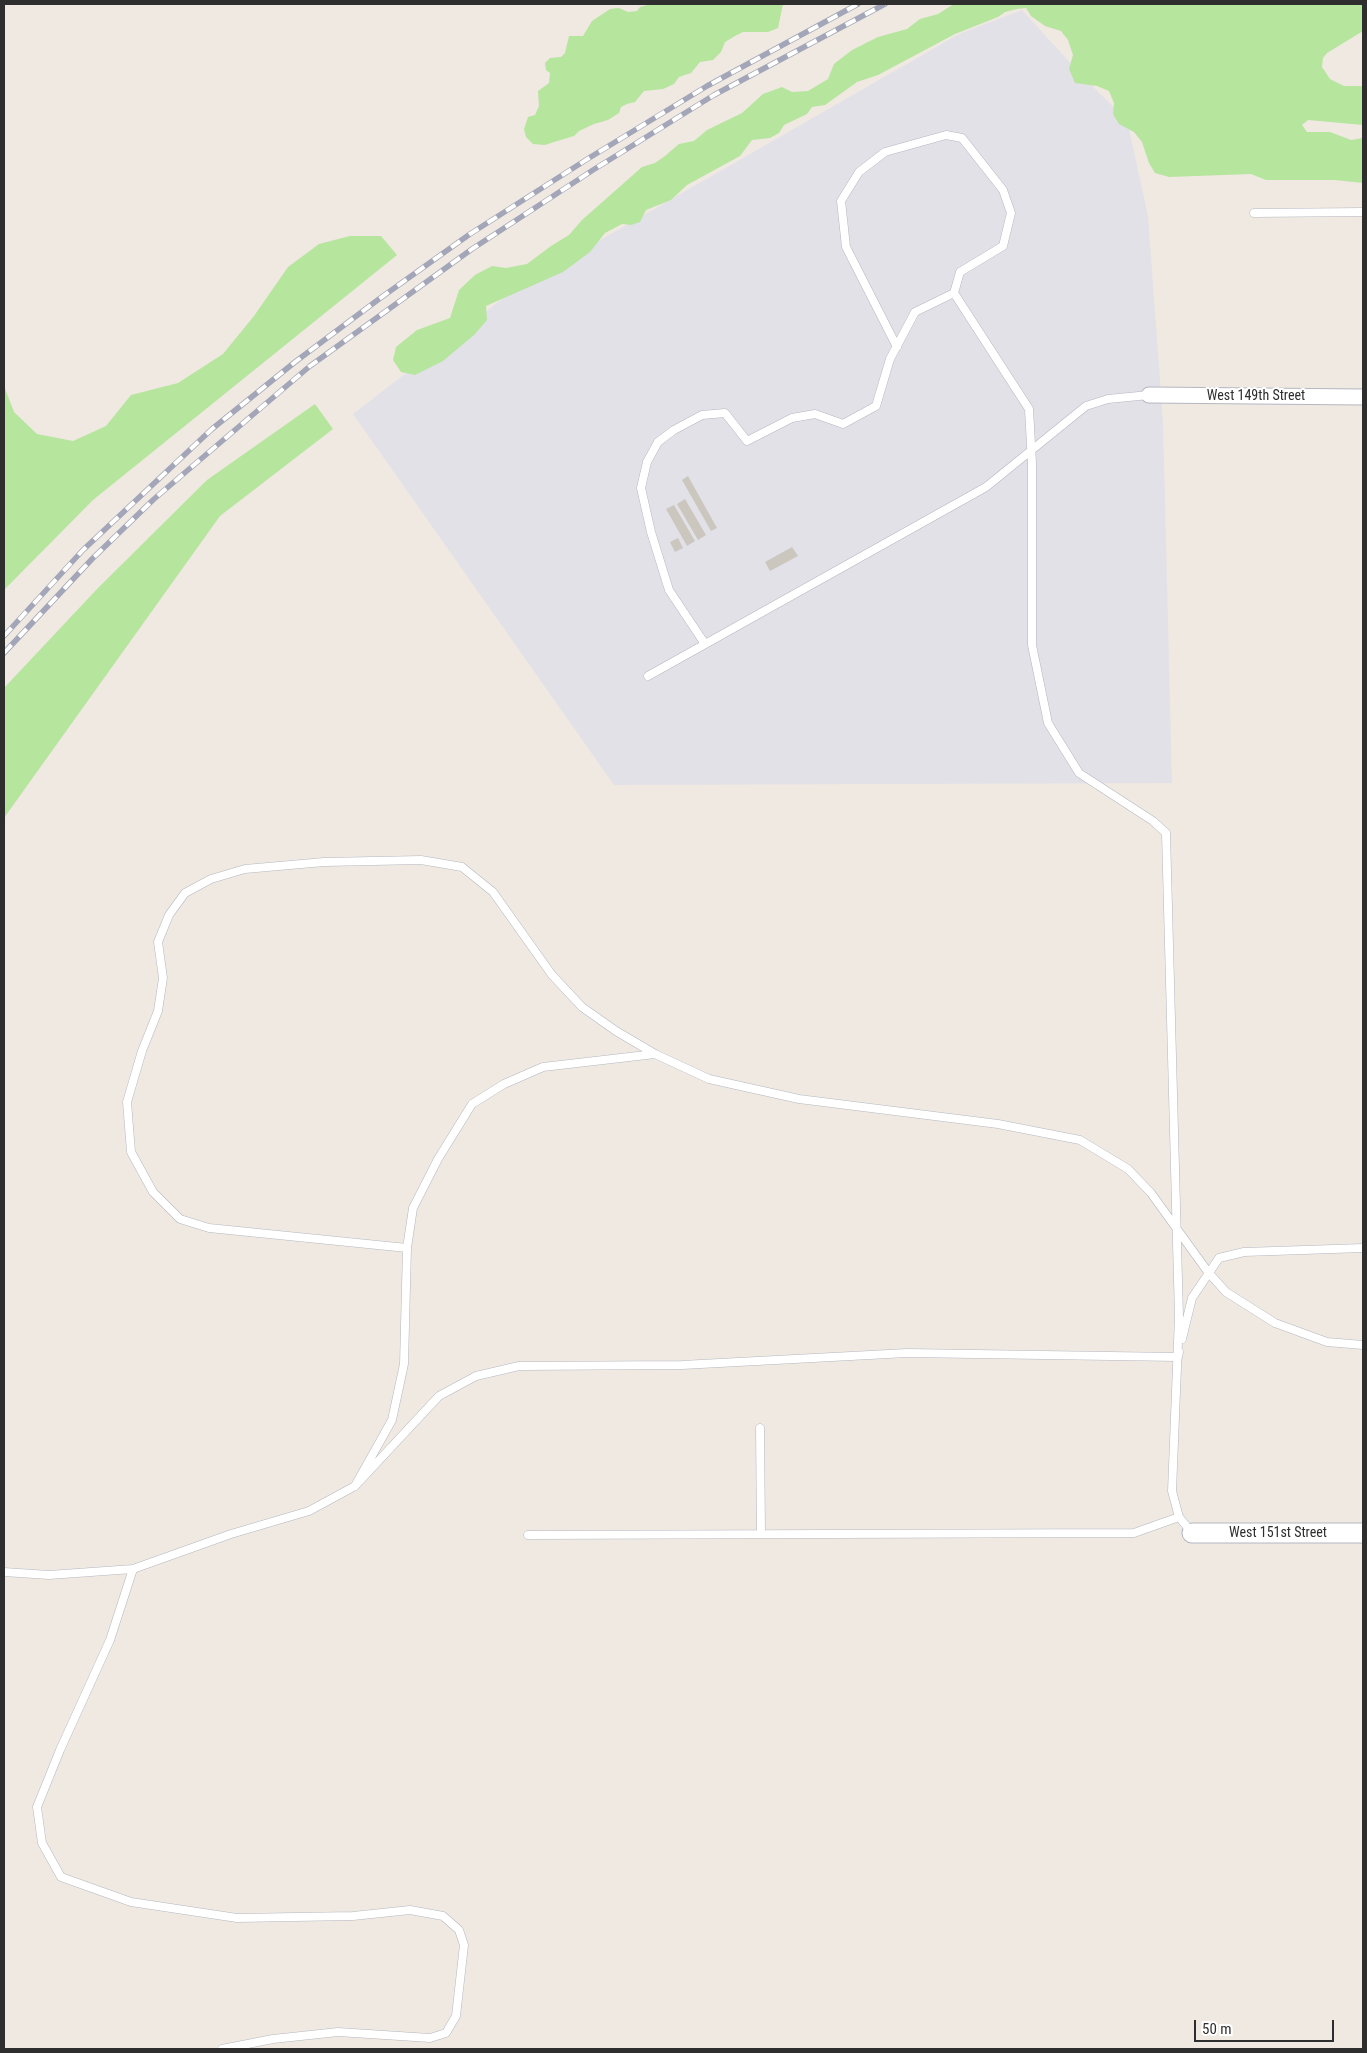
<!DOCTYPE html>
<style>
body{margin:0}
#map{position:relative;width:1367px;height:2053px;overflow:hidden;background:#efe9e1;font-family:"Roboto Condensed",sans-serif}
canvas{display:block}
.frame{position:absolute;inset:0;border:5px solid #2e2e2e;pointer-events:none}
.scale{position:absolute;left:1194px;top:2020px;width:140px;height:22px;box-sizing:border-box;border:2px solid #2e2e2e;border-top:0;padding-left:6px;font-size:15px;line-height:18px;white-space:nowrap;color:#2e2e2e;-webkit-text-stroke:4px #fff;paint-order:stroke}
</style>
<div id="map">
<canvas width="1367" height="2053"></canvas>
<div class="frame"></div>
<div class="scale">50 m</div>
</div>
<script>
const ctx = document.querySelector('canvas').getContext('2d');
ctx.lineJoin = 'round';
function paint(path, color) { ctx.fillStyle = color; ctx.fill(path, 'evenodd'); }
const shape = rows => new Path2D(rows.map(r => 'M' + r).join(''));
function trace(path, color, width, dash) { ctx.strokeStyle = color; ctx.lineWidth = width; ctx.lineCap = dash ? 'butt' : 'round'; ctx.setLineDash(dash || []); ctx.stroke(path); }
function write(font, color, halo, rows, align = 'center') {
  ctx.font = font + ' "Roboto Condensed",sans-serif'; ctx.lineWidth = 4; ctx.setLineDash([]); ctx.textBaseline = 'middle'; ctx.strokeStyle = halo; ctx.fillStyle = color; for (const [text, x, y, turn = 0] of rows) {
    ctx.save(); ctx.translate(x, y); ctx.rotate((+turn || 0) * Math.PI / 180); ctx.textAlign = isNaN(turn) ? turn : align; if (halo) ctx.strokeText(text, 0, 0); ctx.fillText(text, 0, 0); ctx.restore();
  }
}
paint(shape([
 [1022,10,1084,78,1127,120,1148,216,1163,422,1172,783,614,785,353,414,515,289,959,34]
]), '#e3e1e8');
paint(shape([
 [651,4,783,4,778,28,768,32,743,32,735,36,725,42,721,52,713,60,700,62,691,73,679,77,674,84,663,89,644,91,635,102,627,104,621,107,619,113,608,120,594,124,579,131,574,136,554,142,545,145,533,144,526,137,524,129,528,117,535,115,539,106,538,91,549,83,550,73,546,70,545,63,550,58,561,57,565,53,569,36,583,36,592,21,610,9,619,8,628,12,637,11,640,7],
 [954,4,1363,4,1363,31,1327,53,1323,58,1322,67,1330,79,1344,86,1363,86,1363,125,1308,120,1302,125,1307,132,1330,132,1351,140,1363,138,1363,183,1335,180,1266,180,1251,174,1169,177,1155,173,1149,163,1142,142,1134,132,1119,124,1113,114,1114,103,1109,91,1097,86,1075,83,1069,69,1073,55,1068,40,1061,31,1045,26,1031,16,1026,8,1017,9,1005,12,998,17,955,34,878,75,857,82,825,105,812,107,807,114,784,125,779,133,770,138,752,140,740,156,687,185,671,200,646,210,640,222,631,225,622,224,605,233,590,252,563,272,486,306,487,320,474,335,443,361,415,375,401,372,393,360,396,347,417,330,450,318,459,290,475,275,492,266,506,268,527,264,551,246,569,235,582,220,642,167,655,163,665,156,679,144,694,141,707,130,742,113,763,94,782,87,792,92,808,91,828,79,834,64,852,50,878,37,907,29,920,19,938,14],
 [350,236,381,236,397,255,93,500,4,590,4,386,14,412,37,434,73,441,106,426,131,395,178,383,223,354,254,316,288,267,319,244],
 [315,404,333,429,220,516,4,818,4,688,98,588,207,480]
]), '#b6e59e');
paint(shape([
 [688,476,717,528,711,531,682,480],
 [685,499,706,535,698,540,677,504],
 [674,505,695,541,687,546,666,509],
 [678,538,683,548,675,552,670,542],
 [792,547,798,556,770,571,765,562]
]), '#cbc7bf');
const service = shape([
 [1254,213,1363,212],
 [897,347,846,247,841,201,859,172,885,152,946,135,962,138,1003,190,1011,213,1003,246,960,272,954,293,1029,409,1032,463,1032,645,1048,723,1079,773,1153,821,1166,833,1179,1317,1172,1491,1179,1517,1192,1533],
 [705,644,669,590,651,532,641,488,647,462,658,442,674,430,702,415,725,413,747,441,792,418,815,414,843,424,876,406,890,359,915,312,954,293],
 [648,676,986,487,1086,406,1108,399,1149,395],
 [407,1248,413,1208,438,1159,472,1104,504,1084,543,1067,655,1054],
 [1182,1339,1192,1298,1219,1258,1244,1252,1363,1248],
 [760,1428,761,1534],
 [355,1486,392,1420,404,1364,407,1248,209,1228,180,1219,153,1192,131,1152,127,1102,142,1051,158,1011,163,978,158,942,169,915,185,893,211,879,245,869,324,862,421,860,462,867,493,892,552,975,582,1007,616,1031,655,1054,709,1079,799,1099,998,1124,1080,1140,1128,1169,1151,1193,1208,1272,1226,1292,1275,1323,1327,1342,1363,1345],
 [528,1535,1134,1533,1179,1517],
 [133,1569,110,1640,60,1750,37,1807,42,1843,61,1877,131,1902,237,1918,353,1916,410,1910,443,1916,459,1930,464,1945,456,2016,446,2033,430,2038,338,2032,273,2039,222,2049],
 [4,1572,49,1575,133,1569,231,1534,309,1511,355,1486,439,1396,476,1376,519,1366,682,1365,907,1353,1178,1357,1179,1352]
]);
const minor = shape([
 [1149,395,1363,397]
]);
const tertiary = shape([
 [1192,1533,1363,1533]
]);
trace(service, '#b4b7c1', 9);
trace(minor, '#b4b7c1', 17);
trace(tertiary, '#b4b7c1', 21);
trace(service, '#fff', 8);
trace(minor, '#fff', 15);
trace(tertiary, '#fff', 19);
const rail = shape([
 [4,636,83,550,212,429,295,362,379,299,470,234,589,158,707,86,858,4],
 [4,653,92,559,154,499,310,366,472,249,593,170,714,95,885,4]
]);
trace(rail, '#a3a6b8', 5.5);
trace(rail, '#fff', 4, [11]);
write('14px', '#2e2e2e', '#fff', [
 ["West 149th Street",1256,396],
 ["West 151st Street",1278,1533]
]);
</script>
